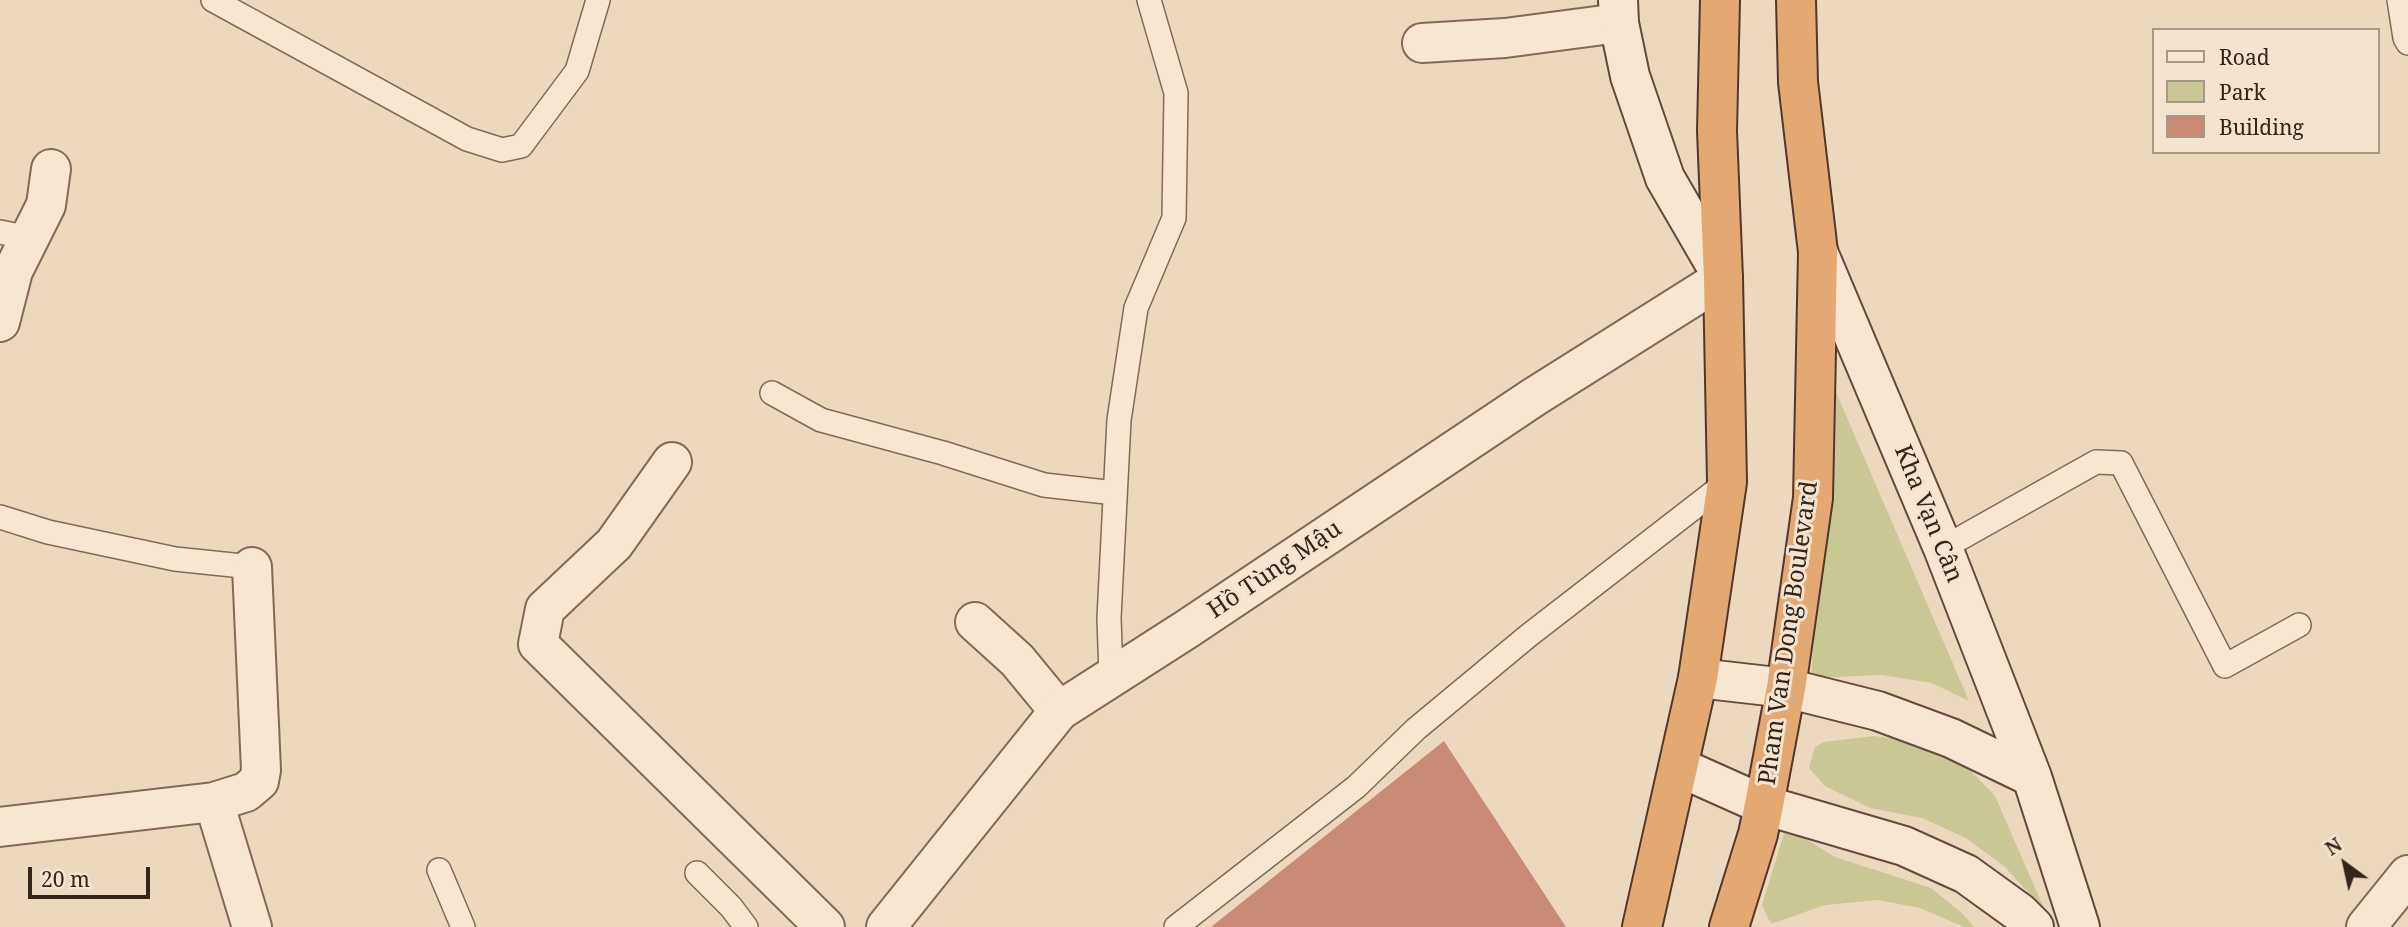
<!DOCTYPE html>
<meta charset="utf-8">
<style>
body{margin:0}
#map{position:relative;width:2408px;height:927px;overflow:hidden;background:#ecd7bf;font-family:"Noto Serif",serif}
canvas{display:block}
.legend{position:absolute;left:2152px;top:28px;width:228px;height:126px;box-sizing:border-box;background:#f4e3ce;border:2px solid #a79787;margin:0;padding:9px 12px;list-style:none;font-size:21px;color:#33241c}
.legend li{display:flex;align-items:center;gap:14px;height:35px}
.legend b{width:35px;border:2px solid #a79787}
.north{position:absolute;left:2310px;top:829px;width:70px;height:70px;-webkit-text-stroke:5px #f4e3ce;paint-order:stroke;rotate:327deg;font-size:19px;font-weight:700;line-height:28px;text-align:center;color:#33241c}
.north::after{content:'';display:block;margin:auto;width:24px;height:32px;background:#33241c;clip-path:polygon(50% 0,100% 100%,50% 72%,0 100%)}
.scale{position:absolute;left:28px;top:867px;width:122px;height:32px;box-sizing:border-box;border:4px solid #33241c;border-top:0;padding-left:9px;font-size:21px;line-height:24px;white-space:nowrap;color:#33241c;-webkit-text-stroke:5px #f4e3ce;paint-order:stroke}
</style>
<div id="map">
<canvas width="2408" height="927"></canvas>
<ul class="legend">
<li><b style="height:9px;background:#f7e6d1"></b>Road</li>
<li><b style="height:19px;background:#c9c793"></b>Park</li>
<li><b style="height:19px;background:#c98b75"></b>Building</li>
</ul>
<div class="north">N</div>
<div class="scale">20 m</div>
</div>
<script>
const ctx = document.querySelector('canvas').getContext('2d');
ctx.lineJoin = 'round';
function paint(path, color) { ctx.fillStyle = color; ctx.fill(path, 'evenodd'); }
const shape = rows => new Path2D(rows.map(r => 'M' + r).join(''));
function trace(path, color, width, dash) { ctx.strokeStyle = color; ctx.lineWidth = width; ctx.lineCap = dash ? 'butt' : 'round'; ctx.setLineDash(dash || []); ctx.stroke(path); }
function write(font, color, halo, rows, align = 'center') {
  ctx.font = font + ' "Noto Serif",serif'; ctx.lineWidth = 6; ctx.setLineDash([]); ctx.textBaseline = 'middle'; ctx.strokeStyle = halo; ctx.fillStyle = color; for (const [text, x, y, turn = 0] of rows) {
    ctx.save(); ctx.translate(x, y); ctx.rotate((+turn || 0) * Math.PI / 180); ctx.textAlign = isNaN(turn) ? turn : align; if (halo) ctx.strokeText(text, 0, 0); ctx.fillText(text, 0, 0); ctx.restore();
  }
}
paint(shape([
 [1832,383,1969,701,1932,683,1882,675,1811,678],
 [1874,736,1916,742,1963,763,1995,796,2045,911,2005,867,1966,838,1922,818,1870,808,1825,786,1809,768,1815,747,1824,742],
 [1786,827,1835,857,1931,888,1963,914,1974,927,1964,927,1920,908,1878,900,1825,905,1771,924,1762,905]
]), '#c9c793');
paint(shape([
 [1444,741,1566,927,1211,927]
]), '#c98b75');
const service = shape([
 [213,0,467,139,502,150,521,146,577,71,598,0],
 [2399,0,2405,38,2408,43],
 [0,232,29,238],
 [772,393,821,420,943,453,1044,485,1115,493],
 [0,517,48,532,175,559,252,567],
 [1943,548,2096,462,2121,463,2225,666,2299,625],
 [1111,676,1109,618,1119,420,1136,308,1174,218,1176,93,1149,0],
 [439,870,463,927],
 [697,873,731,907,746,927],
 [1176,927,1356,787,1416,729,1528,636,1727,482]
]);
const minor = shape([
 [1422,43,1505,38,1619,23],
 [0,322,13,271,46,205,51,169],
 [672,462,614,544,545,609,538,644,825,927],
 [975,622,1017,660,1059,711],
 [214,802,252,927],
 [0,827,214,802,246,792,259,781,261,770,252,567]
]);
const tertiary = shape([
 [886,927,1059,711,1187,629,1534,397,1723,278],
 [2366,927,2408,875]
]);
const secondary = shape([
 [1618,0,1619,23,1630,76,1665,178,1723,278],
 [1818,252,1943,548,2032,777,2080,927],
 [1698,678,1786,688,1878,711,1951,738,2032,777],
 [1679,767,1764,805,1904,846,1966,874,2020,913,2034,927]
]);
const trunk = shape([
 [1642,927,1698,678,1727,482,1723,278,1717,131,1720,0],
 [1729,927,1758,834,1764,805,1786,688,1813,498,1818,252,1798,82,1796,0]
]);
trace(service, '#846858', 26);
trace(minor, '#846858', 42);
trace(tertiary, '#846858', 42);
trace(secondary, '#654a3b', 42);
trace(trunk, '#51382c', 42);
trace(service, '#f7e6d1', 23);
trace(minor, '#f7e6d1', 38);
trace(tertiary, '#f7e6d1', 38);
trace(secondary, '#f7e6d1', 38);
trace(trunk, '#e4a873', 38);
write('24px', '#33241c', '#f4e3ce', [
 ["Kha Vạn Cân",1928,514,68],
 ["Hồ Tùng Mậu",1275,570,-34],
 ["Pham Van Dong Boulevard",1789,633,-82]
]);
</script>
